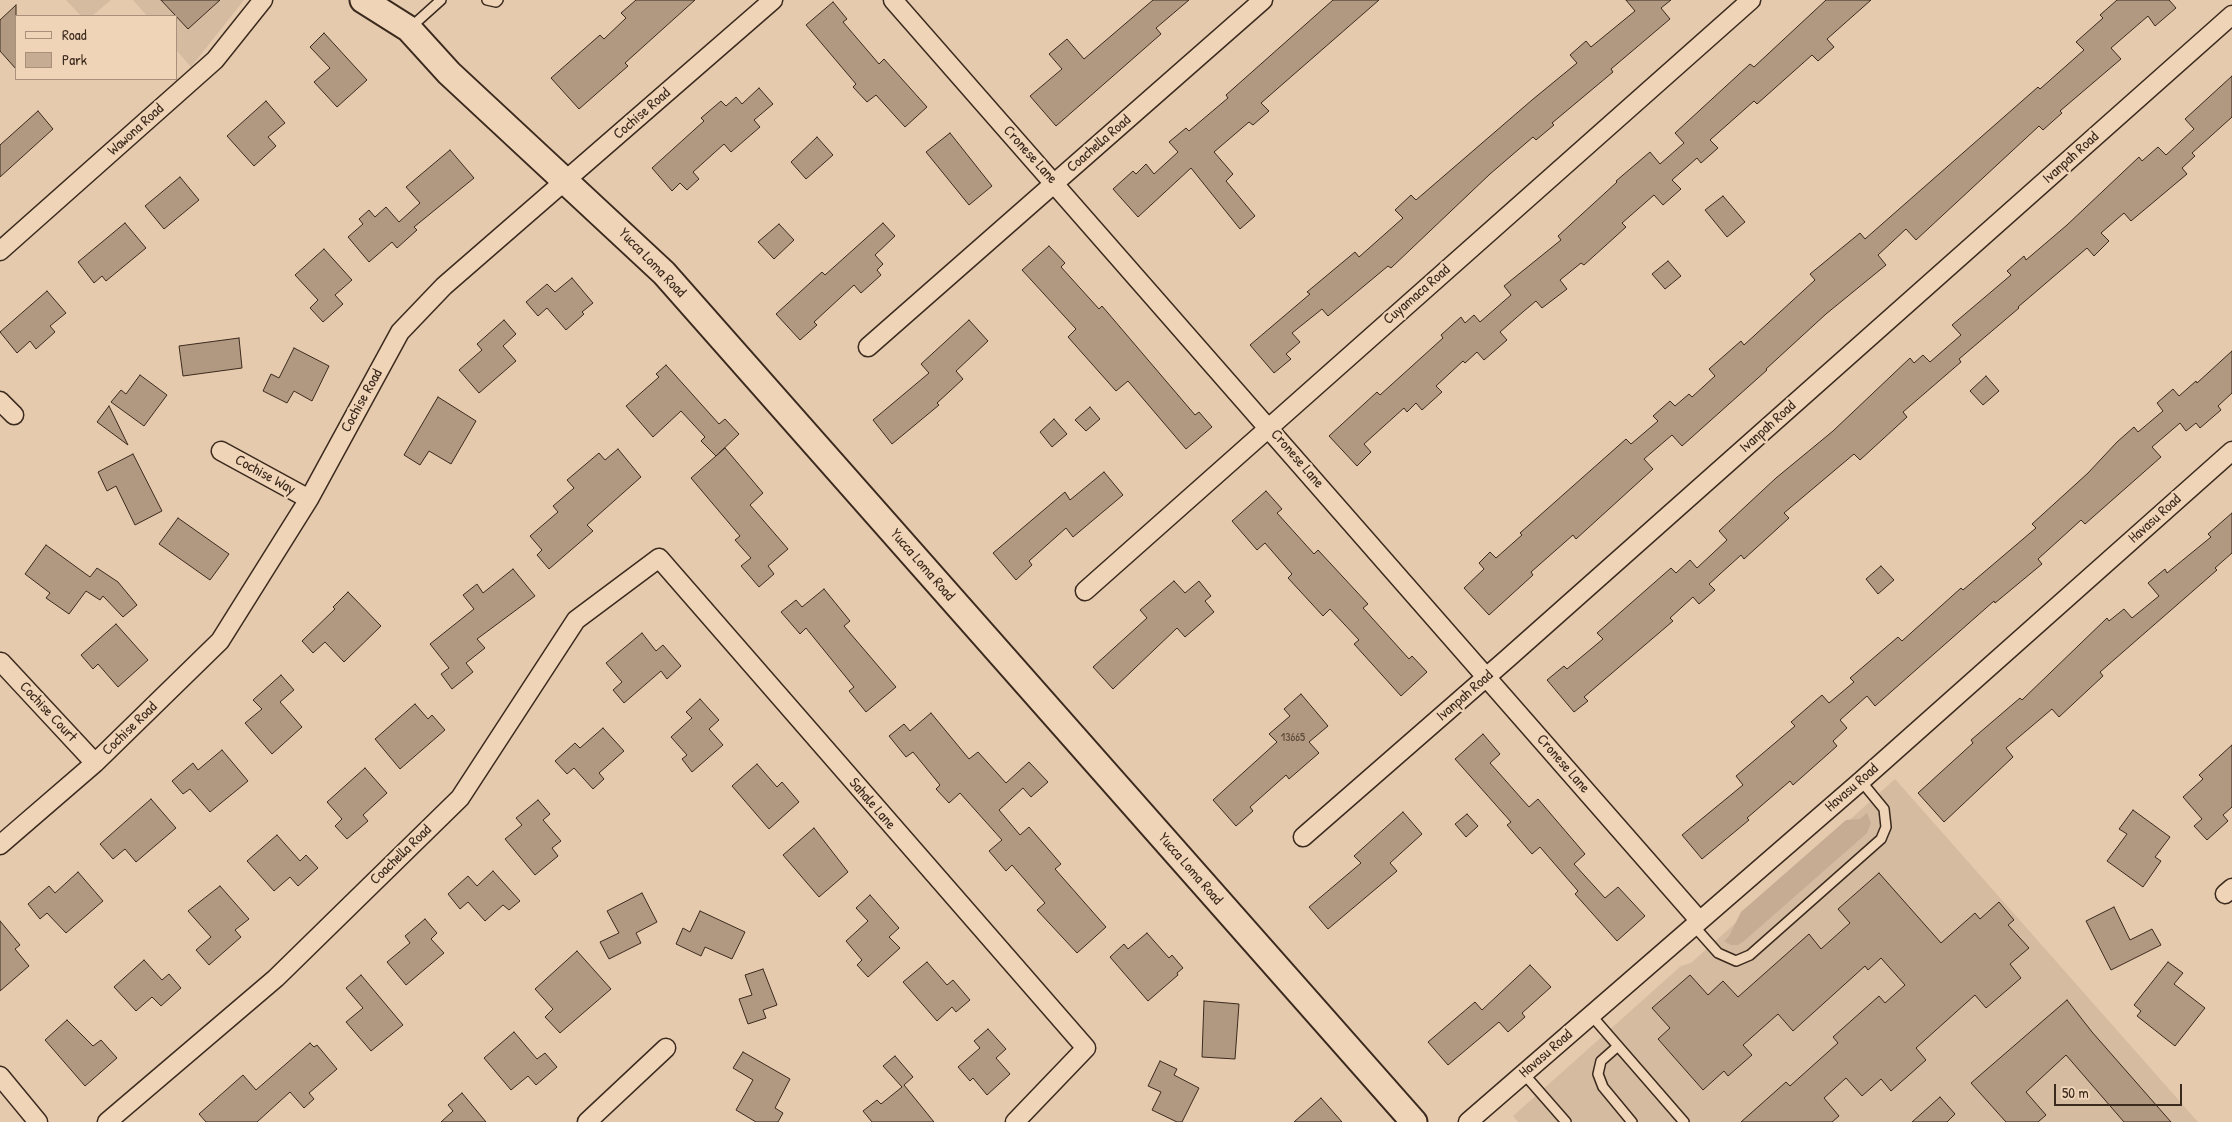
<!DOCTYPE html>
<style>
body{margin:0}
#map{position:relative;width:2232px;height:1122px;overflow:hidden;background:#e5caae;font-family:"Patrick Hand",sans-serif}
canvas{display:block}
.legend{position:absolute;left:15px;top:15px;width:162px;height:65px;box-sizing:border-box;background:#f0d4b7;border:1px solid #a8907a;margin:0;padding:6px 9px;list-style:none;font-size:15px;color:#3b2a1e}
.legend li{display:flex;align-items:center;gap:10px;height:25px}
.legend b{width:25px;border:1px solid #a8907a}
.scale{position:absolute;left:2054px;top:1084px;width:128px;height:22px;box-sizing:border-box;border:2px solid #3b2a1e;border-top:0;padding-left:6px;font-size:15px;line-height:18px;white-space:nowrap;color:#3b2a1e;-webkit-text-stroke:4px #f0d4b7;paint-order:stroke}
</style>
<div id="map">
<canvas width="2232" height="1122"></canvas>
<ul class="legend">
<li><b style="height:6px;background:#f0d4b7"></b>Road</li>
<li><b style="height:14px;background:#c5ac93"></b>Park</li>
</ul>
<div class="scale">50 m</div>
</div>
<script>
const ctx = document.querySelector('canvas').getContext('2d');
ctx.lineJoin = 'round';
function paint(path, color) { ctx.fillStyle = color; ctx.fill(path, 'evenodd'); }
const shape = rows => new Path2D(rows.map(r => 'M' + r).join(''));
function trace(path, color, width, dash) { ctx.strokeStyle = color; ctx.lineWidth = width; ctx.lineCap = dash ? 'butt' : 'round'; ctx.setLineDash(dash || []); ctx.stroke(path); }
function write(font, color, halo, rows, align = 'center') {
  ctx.font = font + ' "Patrick Hand",sans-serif'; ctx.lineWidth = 4.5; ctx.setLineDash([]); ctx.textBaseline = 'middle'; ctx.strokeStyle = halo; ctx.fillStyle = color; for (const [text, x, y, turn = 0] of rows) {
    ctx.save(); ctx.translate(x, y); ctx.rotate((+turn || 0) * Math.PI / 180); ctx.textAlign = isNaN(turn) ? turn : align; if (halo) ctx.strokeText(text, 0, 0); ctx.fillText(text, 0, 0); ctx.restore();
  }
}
paint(shape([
 [66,0,111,0,92,16,81,16],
 [133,0,244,0,191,67,176,50,176,16,147,16],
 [1895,779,2198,1122,1518,1122,1513,1116,1681,966,1691,963]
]), '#d5bba0');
paint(shape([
 [1867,813,1871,823,1867,833,1744,941,1738,945,1731,945,1724,941,1729,936,1741,912,1846,820,1860,819]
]), '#c5ac93');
const building = shape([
 [161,0,220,0,188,29,161,0],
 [636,0,695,0,625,63,628,66,579,109,551,78,600,35,604,39,626,18,621,13,636,0],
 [1153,0,1189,0,1156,28,1161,34,1056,126,1030,96,1062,69,1049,54,1067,39,1084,59,1153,0],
 [1333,0,1379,0,1261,103,1269,111,1253,125,1249,122,1214,152,1233,174,1226,181,1255,216,1240,229,1191,168,1138,217,1113,189,1133,171,1136,174,1146,164,1154,174,1178,152,1169,142,1186,128,1189,131,1228,98,1226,95,1333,0],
 [1626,0,1671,0,1661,8,1670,19,1611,69,1613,72,1552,123,1554,125,1536,140,1533,137,1490,174,1391,268,1388,266,1328,316,1322,309,1292,333,1300,342,1286,354,1291,359,1274,373,1250,345,1310,294,1307,292,1355,252,1359,257,1403,218,1395,210,1411,195,1416,200,1532,100,1577,63,1570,55,1586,41,1591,47,1635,11,1626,0],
 [1826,0,1871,0,1827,39,1834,47,1818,61,1812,55,1757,104,1754,101,1710,140,1718,148,1701,163,1697,158,1672,180,1681,189,1663,205,1654,195,1622,223,1626,227,1584,265,1581,263,1560,280,1567,289,1542,308,1536,301,1524,311,1500,332,1507,340,1484,360,1477,352,1465,363,1463,361,1436,386,1442,392,1422,410,1416,403,1407,412,1404,408,1364,444,1371,452,1357,466,1329,436,1377,392,1380,395,1443,338,1441,335,1461,317,1465,323,1474,315,1480,322,1511,295,1504,286,1561,240,1558,236,1617,182,1616,181,1650,152,1660,164,1684,143,1675,133,1750,64,1754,67,1826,0],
 [2117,0,2169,0,2176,8,2155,26,2148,16,2111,48,2121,59,2060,111,2062,113,2043,130,2039,126,1916,240,1906,229,1878,255,1886,265,1826,314,1766,369,1767,370,1682,446,1672,435,1644,459,1653,469,1576,539,1573,535,1531,572,1533,575,1489,615,1464,588,1484,569,1479,563,1490,552,1496,558,1522,535,1520,533,1626,439,1631,444,1658,421,1653,416,1670,401,1675,406,1689,394,1692,397,1715,376,1709,369,1741,341,1744,345,1815,280,1810,274,1860,233,1865,239,2038,87,2040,89,2084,50,2076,42,2103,18,2100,15,2117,0],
 [833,2,847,19,843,22,879,64,884,59,927,107,905,127,876,95,867,102,853,87,856,84,806,25,833,2],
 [16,5,16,69,0,51,0,20,16,5],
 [324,33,367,80,337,107,314,82,330,68,310,47,324,33],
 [2232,76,2232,117,2192,153,2195,156,2182,168,2187,174,2131,221,2124,213,2101,233,2109,241,2094,256,2087,248,2018,307,2019,308,1959,359,1961,362,1903,412,1907,417,1860,460,1854,454,1784,513,1789,518,1744,559,1741,555,1709,584,1715,590,1699,604,1693,597,1670,618,1673,621,1584,697,1588,701,1574,712,1547,680,1564,666,1567,669,1603,639,1597,633,1671,568,1676,573,1690,560,1697,568,1727,540,1719,531,1776,478,1833,431,1910,358,1914,363,1923,355,1930,362,1961,335,1952,325,2011,275,2007,271,2024,256,2026,260,2067,225,2139,157,2142,161,2158,147,2166,155,2194,129,2185,119,2232,76],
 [759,88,773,104,754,120,760,127,731,152,724,144,693,172,699,179,687,190,680,183,672,191,652,168,704,121,701,118,721,101,726,106,736,97,742,104,759,88],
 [266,101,285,123,268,137,276,146,254,166,227,136,266,101],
 [38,111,53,129,0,177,0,145,38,111],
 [950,133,992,186,969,205,926,152,950,133],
 [817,137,833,155,806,179,791,162,817,137],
 [450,150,474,178,414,227,417,230,397,248,392,242,369,262,348,237,363,224,359,219,369,210,375,217,386,207,399,222,420,203,406,187,450,150],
 [180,177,199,200,164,229,145,206,180,177],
 [1723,196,1745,222,1727,237,1705,210,1723,196],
 [125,223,146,248,106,281,102,276,94,283,78,262,125,223],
 [883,223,895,236,875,255,883,264,877,270,881,275,861,293,854,285,814,322,817,325,800,340,776,314,822,272,825,275,883,223],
 [779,224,794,240,774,259,758,242,779,224],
 [1049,246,1065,263,1061,267,1099,309,1102,306,1195,415,1199,412,1212,427,1186,449,1128,381,1116,391,1068,337,1076,329,1022,270,1049,246],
 [324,249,352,280,335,295,343,304,323,322,310,308,318,300,295,275,324,249],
 [1668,261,1681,276,1665,289,1652,274,1668,261],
 [572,278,593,303,582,312,584,314,566,330,547,308,538,316,526,302,547,284,555,292,572,278],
 [47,291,66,313,50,326,55,332,36,349,30,341,17,353,0,332,47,291],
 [504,320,516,334,503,346,516,361,479,393,459,370,482,350,477,344,504,320],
 [969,320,988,341,956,371,963,379,937,403,939,405,892,444,873,420,929,373,921,364,969,320],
 [239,338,242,368,183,376,179,346,239,338],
 [294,348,329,366,312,401,294,391,287,403,263,391,271,374,279,378,294,348],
 [2232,351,2232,393,2218,406,2221,410,2200,428,2196,423,2186,431,2180,423,2152,447,2161,457,2085,524,2081,520,2038,559,2042,564,1995,603,1994,601,1875,706,1867,696,1840,720,1847,728,1833,741,1837,746,1793,785,1790,781,1747,818,1749,820,1702,859,1682,835,1743,785,1736,776,1795,726,1791,722,1822,695,1829,703,1854,682,1850,678,1898,637,1902,641,1961,588,1963,590,2036,528,2032,524,2088,473,2117,442,2134,427,2138,432,2163,411,2157,403,2173,389,2179,396,2196,381,2197,383,2232,351],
 [666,365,719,424,725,419,739,434,716,456,701,441,705,437,681,411,653,437,626,406,659,377,656,374,666,365],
 [140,375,167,395,144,426,111,402,121,390,126,394,140,375],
 [1986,376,1999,391,1983,405,1970,391,1986,376],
 [438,397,476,421,451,464,429,451,420,465,404,455,438,397],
 [109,406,128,445,97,422,109,406],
 [1090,407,1100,419,1086,431,1075,420,1090,407],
 [1054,419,1067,434,1052,447,1040,432,1054,419],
 [725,448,763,493,750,505,788,549,768,566,774,574,759,587,741,566,751,558,735,540,740,536,691,478,725,448],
 [618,449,641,477,587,525,593,531,549,569,537,555,542,550,530,536,558,512,553,506,574,488,567,480,599,453,605,460,618,449],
 [133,454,162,511,135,525,116,486,107,491,98,472,133,454],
 [1104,472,1123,495,1073,537,1066,528,1029,561,1032,565,1016,580,993,553,1065,492,1070,500,1104,472],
 [1266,491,1282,509,1277,513,1314,554,1318,550,1368,604,1363,608,1409,659,1412,656,1427,672,1401,696,1354,644,1359,640,1330,609,1323,616,1288,578,1292,574,1265,543,1257,550,1232,521,1266,491],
 [2232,513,2232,553,2215,568,2217,570,2100,672,2103,676,2059,717,2052,709,2006,748,2013,757,1944,822,1918,793,1973,743,1971,740,2020,698,2022,700,2107,618,2109,621,2124,609,2132,618,2159,596,2148,583,2165,569,2167,573,2211,537,2208,534,2232,513],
 [178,518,229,554,210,580,159,544,178,518],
 [46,545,90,577,97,568,118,582,137,605,123,617,103,596,100,600,86,591,69,614,46,598,50,593,25,574,46,545],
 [1881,566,1894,580,1878,594,1866,579,1881,566],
 [513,569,535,596,477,639,485,648,466,663,473,672,452,689,441,674,449,668,430,644,474,609,463,595,477,584,483,593,513,569],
 [1174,581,1185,593,1199,581,1211,596,1205,601,1214,612,1185,637,1177,628,1113,689,1093,667,1147,618,1140,610,1174,581],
 [824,589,850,621,844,626,896,687,866,712,849,691,854,687,806,628,800,634,781,612,796,600,802,607,824,589],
 [348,592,381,626,344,662,325,642,313,653,302,641,335,609,333,607,348,592],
 [116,624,148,660,118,687,98,664,93,669,81,655,116,624],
 [642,633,656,651,663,645,681,666,667,679,661,671,624,703,613,690,622,682,606,663,642,633],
 [281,675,294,690,280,702,302,727,272,754,245,723,262,709,253,700,281,675],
 [1301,694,1328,726,1309,742,1319,753,1289,779,1286,775,1250,807,1253,811,1236,826,1213,800,1277,742,1269,734,1290,716,1284,709,1301,694],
 [700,699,719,720,709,729,723,745,692,772,682,759,687,755,671,737,692,718,686,712,700,699],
 [415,704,428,719,432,715,445,730,400,769,375,739,415,704],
 [931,713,969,759,978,752,1006,783,1029,762,1048,782,1031,797,1023,788,999,810,1020,835,1029,827,1061,864,1055,869,1106,927,1077,953,1037,910,1045,903,1012,865,1006,871,989,851,1002,840,960,793,949,803,936,789,940,785,913,752,906,757,889,736,904,724,910,731,931,713],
 [603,728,624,751,599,773,604,779,593,789,574,768,567,774,555,761,575,743,580,748,603,728],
 [1483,734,1500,754,1490,763,1529,807,1538,799,1585,854,1574,864,1605,898,1618,887,1645,916,1617,941,1575,894,1578,891,1540,847,1532,854,1507,825,1511,822,1455,759,1483,734],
 [2232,745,2232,807,2223,815,2228,821,2207,840,2194,826,2202,819,2183,797,2203,779,2199,775,2232,745],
 [222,750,248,781,210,812,190,789,183,794,172,781,193,763,198,770,222,750],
 [757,764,777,787,782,782,799,802,769,829,732,786,757,764],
 [365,768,387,793,363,815,368,821,347,839,335,826,342,819,327,802,365,768],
 [151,799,176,828,136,862,125,849,113,859,100,844,151,799],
 [538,800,550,814,543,820,561,841,552,848,558,856,535,875,505,839,522,825,516,818,538,800],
 [2133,810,2170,837,2155,857,2161,861,2143,887,2107,861,2127,834,2119,829,2133,810],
 [1403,812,1422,834,1390,863,1397,871,1328,929,1309,907,1361,863,1354,856,1403,812],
 [1467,814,1478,826,1466,837,1455,824,1467,814],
 [814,828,848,872,819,897,783,855,814,828],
 [277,835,300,861,306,855,318,868,298,886,290,877,274,891,247,861,277,835],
 [493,871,520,901,509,910,503,905,485,921,468,902,460,909,448,894,468,876,477,886,493,871],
 [78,872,103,901,66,933,47,913,40,919,28,904,49,886,55,893,78,872],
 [1879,873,1941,943,1975,913,1980,919,1999,902,2014,920,2008,925,2029,948,2010,964,2021,978,1986,1008,1975,995,1916,1048,1926,1060,1891,1091,1881,1079,1862,1096,1846,1078,1824,1098,1839,1116,1832,1122,1741,1122,1786,1082,1790,1086,1838,1043,1833,1037,1879,996,1885,1003,1905,985,1881,958,1868,970,1865,966,1793,1031,1778,1014,1743,1045,1752,1055,1728,1076,1724,1071,1703,1090,1658,1039,1670,1028,1652,1008,1690,975,1708,995,1723,981,1738,997,1809,934,1821,949,1850,923,1838,909,1879,873],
 [220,886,249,919,235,930,241,937,209,965,196,950,211,937,188,911,220,886],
 [642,893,657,922,636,933,641,943,609,959,600,942,619,933,607,911,642,893],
 [870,895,899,928,889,937,900,948,868,977,857,965,862,960,846,941,868,921,856,908,870,895],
 [2114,907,2130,940,2152,929,2161,945,2111,970,2086,921,2114,907],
 [700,911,745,932,732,959,705,947,701,956,676,944,683,928,690,932,700,911],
 [425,919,437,933,431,939,444,953,406,985,387,962,410,943,405,936,425,919],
 [0,921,20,945,15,949,29,966,0,991,0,921],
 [1147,933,1169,958,1172,955,1183,968,1177,973,1178,975,1148,1001,1110,957,1124,944,1128,949,1147,933],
 [577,951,611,989,560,1033,545,1017,553,1009,535,989,577,951],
 [144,960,162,980,169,974,181,988,161,1006,152,997,136,1011,114,987,144,960],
 [927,962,947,985,953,980,970,1000,956,1012,952,1007,937,1021,903,982,927,962],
 [2168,962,2183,973,2174,984,2205,1008,2175,1046,2137,1016,2141,1011,2134,1005,2168,962],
 [1530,965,1551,987,1522,1013,1525,1017,1508,1032,1499,1022,1448,1065,1428,1042,1475,1002,1482,1010,1530,965],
 [763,969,777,1005,763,1010,766,1018,748,1024,739,999,752,995,745,975,763,969],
 [361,975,403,1025,371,1051,346,1022,363,1008,346,988,361,975],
 [2067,1000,2092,1032,2171,1122,2124,1122,2066,1055,2026,1092,2046,1115,2038,1122,2006,1122,1971,1083,2067,1000],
 [1204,1001,1239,1004,1235,1059,1202,1057,1204,1001],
 [67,1020,93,1046,101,1040,117,1058,85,1086,45,1040,67,1020],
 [988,1029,1006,1049,996,1058,1010,1074,987,1095,973,1078,970,1081,958,1067,980,1048,974,1041,988,1029],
 [514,1032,537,1059,545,1053,557,1067,536,1085,528,1076,511,1090,484,1058,514,1032],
 [310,1043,314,1047,317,1045,337,1069,309,1093,314,1099,304,1108,290,1092,257,1122,206,1122,199,1114,243,1075,256,1090,310,1043],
 [743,1052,790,1079,775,1108,783,1113,778,1122,756,1122,736,1110,753,1080,733,1068,743,1052],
 [895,1056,913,1077,904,1085,934,1122,872,1122,863,1111,877,1100,881,1104,902,1087,883,1066,895,1056],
 [1160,1061,1177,1069,1174,1075,1199,1088,1182,1122,1177,1122,1152,1110,1161,1092,1148,1086,1160,1061],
 [462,1093,486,1122,441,1122,453,1111,448,1105,462,1093],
 [1940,1097,1955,1114,1947,1122,1912,1122,1940,1097],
 [1321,1098,1342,1122,1294,1122,1321,1098]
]);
paint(building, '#b19880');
trace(building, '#3b2a1e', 1);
const service = shape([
 [487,0,496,2,498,0],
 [411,27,441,0],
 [1693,925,1718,953,1736,961,1750,955,1881,839,1886,827,1884,809,1861,781],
 [1591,1015,1684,1122],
 [1618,1046,1601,1061,1598,1074,1603,1087,1632,1122],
 [1524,1074,1566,1122]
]);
const minor = shape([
 [893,0,1699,920],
 [0,251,215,60,263,0],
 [868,347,1263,0],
 [0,401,14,415],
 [221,451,309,499],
 [1085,591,1751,0],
 [1,662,95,763],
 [1303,837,1507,659,2232,15],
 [0,845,95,763,220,641,309,499,400,332,444,286,773,0],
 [2225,894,2232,888],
 [0,1076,38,1122],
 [107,1122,276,978,460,798,576,620,659,558,1086,1048,1015,1122],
 [587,1122,666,1048],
 [1468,1122,1861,781,2232,451]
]);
const secondary = shape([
 [363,0,409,29,449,73,664,273,1414,1122]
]);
trace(service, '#3b2a1e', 12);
trace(minor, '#3b2a1e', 21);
trace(secondary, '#3b2a1e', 29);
trace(service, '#f0d4b7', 9);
trace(minor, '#f0d4b7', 18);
trace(secondary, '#f0d4b7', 25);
write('12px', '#584636', null, [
 ["13665",1293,738]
]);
write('15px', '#3b2a1e', '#f0d4b7', [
 ["Cochise Road",642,114,-41],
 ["Wawona Road",136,130,-42],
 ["Coachella Road",1099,144,-41],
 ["Cronese Lane",1030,155,48],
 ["Ivanpah Road",2071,158,-42],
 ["Yucca Loma Road",652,263,46],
 ["Cuyamaca Road",1417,295,-41],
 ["Cochise Road",362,401,-61],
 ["Ivanpah Road",1768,427,-42],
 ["Cronese Lane",1297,459,49],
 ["Cochise Way",265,475,29],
 ["Havasu Road",2155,519,-42],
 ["Yucca Loma Road",922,565,49],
 ["Ivanpah Road",1465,696,-41],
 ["Cochise Court",48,712,47],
 ["Cochise Road",130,729,-44],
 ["Cronese Lane",1563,764,49],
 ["Havasu Road",1852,788,-41],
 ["Sahale Lane",872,804,49],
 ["Coachella Road",401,855,-44],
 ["Yucca Loma Road",1190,869,49],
 ["Havasu Road",1546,1054,-41]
]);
</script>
